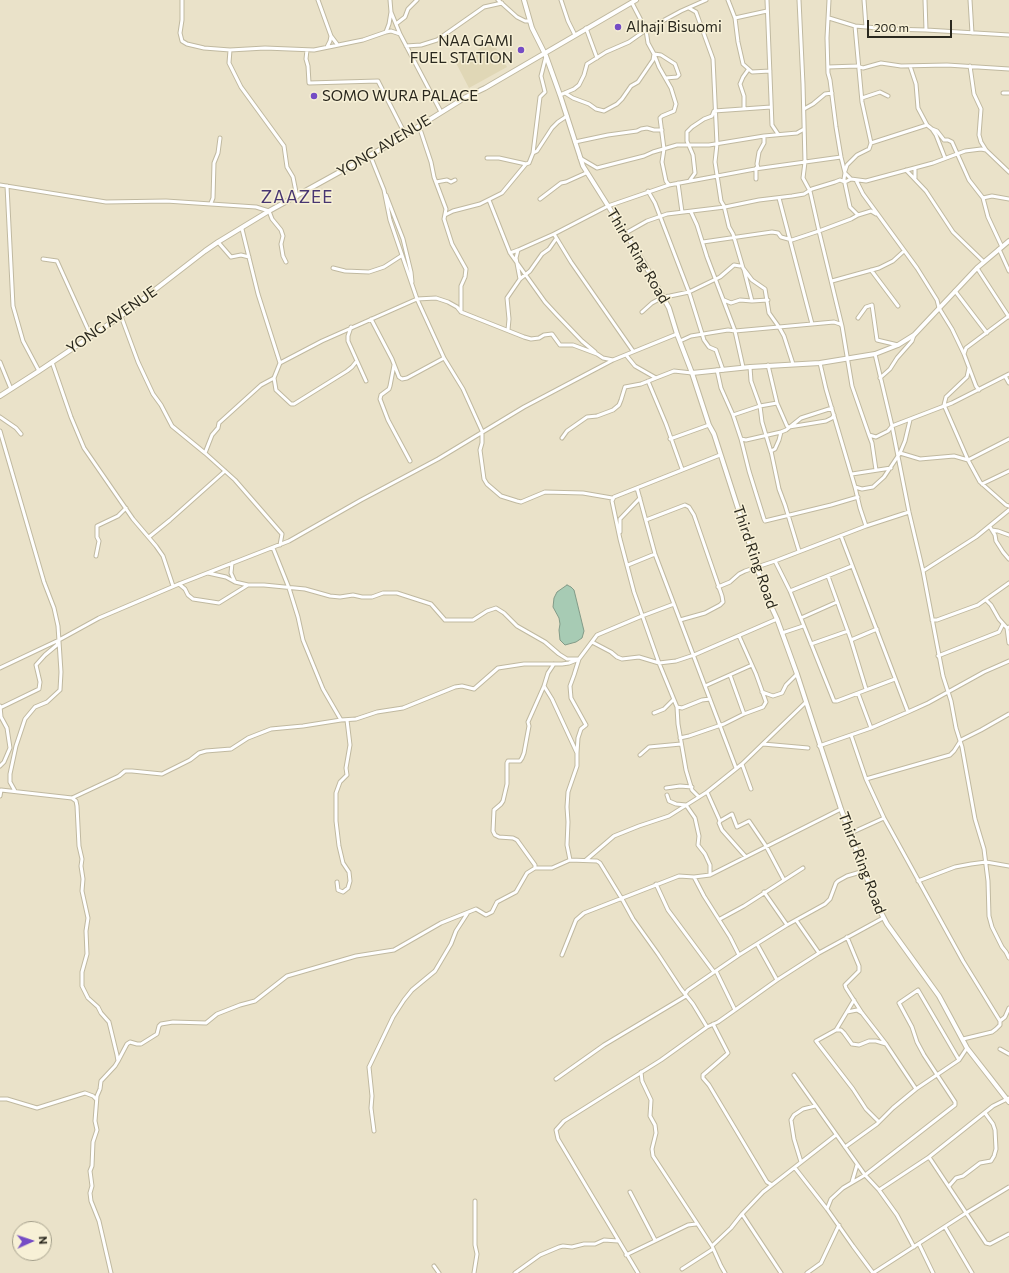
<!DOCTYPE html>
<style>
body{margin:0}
#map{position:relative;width:1009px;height:1273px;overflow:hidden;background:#eae2c9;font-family:Commissioner,sans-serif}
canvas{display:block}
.north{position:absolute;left:12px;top:1221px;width:40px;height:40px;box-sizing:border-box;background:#f7f0d6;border:1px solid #a5a08c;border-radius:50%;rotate:87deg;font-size:11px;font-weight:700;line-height:16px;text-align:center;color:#2a281e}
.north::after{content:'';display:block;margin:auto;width:14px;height:18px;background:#754cc5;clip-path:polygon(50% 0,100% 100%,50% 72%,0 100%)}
.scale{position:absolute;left:867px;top:20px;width:85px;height:18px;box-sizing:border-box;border:2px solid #2a281e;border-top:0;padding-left:5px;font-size:12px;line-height:14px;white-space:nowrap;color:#2a281e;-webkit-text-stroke:3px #f7f0d6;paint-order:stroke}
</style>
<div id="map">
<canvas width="1009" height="1273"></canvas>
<div class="north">N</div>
<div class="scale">200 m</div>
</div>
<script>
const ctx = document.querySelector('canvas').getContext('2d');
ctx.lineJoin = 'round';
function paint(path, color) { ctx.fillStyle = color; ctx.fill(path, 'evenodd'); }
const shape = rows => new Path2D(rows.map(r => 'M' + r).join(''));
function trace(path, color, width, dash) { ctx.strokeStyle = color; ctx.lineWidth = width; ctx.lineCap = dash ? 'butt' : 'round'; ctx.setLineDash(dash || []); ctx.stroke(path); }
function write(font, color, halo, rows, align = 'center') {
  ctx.font = font + ' Commissioner,sans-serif'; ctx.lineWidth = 3; ctx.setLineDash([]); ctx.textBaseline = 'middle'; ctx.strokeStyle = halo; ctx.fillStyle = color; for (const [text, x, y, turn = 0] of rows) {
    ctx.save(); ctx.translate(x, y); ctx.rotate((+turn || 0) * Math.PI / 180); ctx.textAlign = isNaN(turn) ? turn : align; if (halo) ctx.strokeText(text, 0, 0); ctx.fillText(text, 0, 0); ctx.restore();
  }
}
paint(shape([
 [491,42,493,43,507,67,469,88,456,63]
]), '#e0d7b6');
const water = shape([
 [567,585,571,587,574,590,584,631,582,638,576,642,565,645,560,640,559,630,560,624,559,618,553,607,554,598,557,592,567,585]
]);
paint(water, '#a7cbb4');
trace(water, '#829a87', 1);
const minor = shape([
 [182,0,182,20,180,33,182,41,187,44,204,48,230,50,265,48,314,50,363,40,386,32,391,31,400,34,441,112],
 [318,0,331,36,337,44],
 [498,0,517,17,525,21,530,21],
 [561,0,568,21,575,35],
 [728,0,735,18,738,42,743,64,752,72,770,71],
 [767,0,772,125,778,134],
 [799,0,803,84,805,162,803,178,810,191,819,231,842,326],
 [829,0,827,38,828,73,830,80,836,127,841,157,845,173,851,179,866,181,933,163,965,151,981,149,986,150],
 [864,0,866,27],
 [925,0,926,30],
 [970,0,972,33],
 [632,3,646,30,648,43,654,54,659,67,671,88,676,104,674,111,662,116,660,118,664,149,662,162,666,181,669,185],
 [689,8,696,12,713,59,717,144,715,162,721,201,724,206,729,227,733,234,743,268,752,280,765,289,769,313,779,327,784,336,793,364],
 [391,12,400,34],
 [735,18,767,11],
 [829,18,855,26,889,29,926,30,1009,35],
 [396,24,405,17,408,9,417,0],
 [855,26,862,102,871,143,927,125],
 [586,28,597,58],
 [386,32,389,24,391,12,390,0],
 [406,46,421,45,437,40,484,7,502,3],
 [327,47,330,41,331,36],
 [230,50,229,63,241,87,284,146,287,167,293,177,297,197],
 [307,50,306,59,308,66,309,83,378,81,405,134],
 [910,66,916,84,918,108,927,125,932,129,936,135,945,158],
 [970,66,974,94,981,109,979,135,981,142,986,150,1009,172],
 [828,67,857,66,863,68,881,63,901,66,947,65,1009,69],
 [565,93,573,98,589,104,596,109,604,111,617,104,622,99,631,86,638,82,653,60,654,54,661,55,675,64,679,75,677,77,666,78],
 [1003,93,1009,93],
 [560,95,574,89,579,85,584,75,587,64,606,52,629,42,646,30,681,11,706,0],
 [862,98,880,92,888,96],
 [744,108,744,96,740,84,743,77,748,70],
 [804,109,813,104,825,94,832,93],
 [419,126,431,162,434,177,446,209,444,219,452,244,466,269,465,277,461,286,461,312],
 [932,129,937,131,944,140,948,140,952,142,969,180,983,198,988,217,1002,247],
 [575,142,608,135,637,131,641,129,647,128,654,130,662,130],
 [533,153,540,97,545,92,541,76,546,56],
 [370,155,384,190,390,220,417,299,444,358,463,389,482,431,482,443,480,450,484,479,487,484,501,496,517,501,521,502,545,492,583,493,612,498],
 [487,158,499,158,526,164],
 [580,158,597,168,644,156,653,152,677,145,709,145,764,136,797,133,804,129],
 [758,168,757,164,759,152,764,143,764,136],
 [906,170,926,191,953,232,984,262],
 [845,171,847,165,857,155,869,149,871,143],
 [845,173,844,179,850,207,858,215],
 [915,178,915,168],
 [756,179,756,168],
 [690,180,695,173,693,155,687,141,687,132,692,127,704,119,712,116,714,111,771,107],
 [856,180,863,194,917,268,937,300,939,308,952,329,964,354,976,386,979,390],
 [436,182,447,180,451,182,455,180],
 [678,183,682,212],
 [0,185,106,202,166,201,256,207,269,211,272,219,281,230,283,236,281,244,283,256,286,262],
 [7,186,13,306,23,341,39,371],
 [648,191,655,203,689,292,704,340,709,347,716,350,723,370],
 [386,195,403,239,411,272,412,282],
 [779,198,812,324],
 [983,198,992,196,1009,199],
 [540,199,561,183,566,182,586,173],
 [489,200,510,253,545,302,557,315,582,341,595,352],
 [211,203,213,198,214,163,218,153,220,138],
 [691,212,697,225,707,257,735,331,743,367],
 [445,215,453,211,480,204,502,193,526,164,529,163,533,153,537,151,552,128,558,122,567,116],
 [242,229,258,294,280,363],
 [554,234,571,262,633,351],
 [624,234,647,221,667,214,725,207,759,200,792,196,804,194,812,189,835,182,840,180,845,182,851,179],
 [218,242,231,257,241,255,249,257],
 [703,242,772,232,778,233,781,237,792,240,819,231,851,219,858,215,871,211,876,214],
 [999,249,1009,271],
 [510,253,518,250,554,234,608,206,669,185,755,169,841,157],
 [43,259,57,261,91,336],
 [333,268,345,271,369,272,384,267,401,256],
 [977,268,1009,317],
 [744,270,752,301],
 [871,270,898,306],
 [520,279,530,271,542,254,549,249,556,239],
 [832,281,879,268,893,261,904,251],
 [955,291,987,333],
 [724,300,731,303,740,300,752,301,768,300],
 [642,312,652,303,663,297,670,296,689,292,720,277,734,265,740,266,742,265],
 [121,316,138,362,153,394,161,405,172,426,205,453,235,480,282,534,280,545],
 [858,318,866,307,872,305,877,340,898,345],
 [371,319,392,359,399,377,402,379,407,378,444,358],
 [351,327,348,336,348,341,366,381],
 [508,330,509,319,507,298,520,279,516,258,518,250],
 [680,341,691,336,728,330,735,331,834,322,840,324,842,326,852,386,869,435,876,437,888,431,892,426,952,403,1009,374],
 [875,354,892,426,909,512,923,571,943,676,951,701,956,728,962,747,975,819,984,849,988,881,989,916,992,927,1002,947,1006,952,1009,958],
 [964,354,966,348,1009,316],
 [626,355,635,366,656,378,674,371,692,373],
 [0,362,11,389],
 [52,362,71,417,84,448,133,519,156,546,163,556,173,586],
 [820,363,826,389,855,487,860,508,866,526],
 [394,365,390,386,389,389,381,395,380,399,388,420,410,461],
 [750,367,751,381,760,406,762,422,771,452],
 [969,368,967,377,946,397,944,405,968,460,980,482,1006,505,1009,506],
 [717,370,721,388,733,415,741,439,749,471,764,519,765,521,831,505,858,497],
 [1005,376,1009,383],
 [274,378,276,390,291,404,294,404,347,371,352,367,356,362],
 [880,378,890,369,897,358,912,341,914,335],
 [648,381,666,424,682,469],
 [777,403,787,426,789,427,826,421,832,418,834,415],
 [733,415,760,406,777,403,768,365],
 [0,417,16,428,21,434],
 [0,431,44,582,54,608,58,626,61,672,60,690,47,702,35,707,25,719,16,746,10,774,10,782,15,791],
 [869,435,872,443,876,470],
 [562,438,567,431,587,417,597,416,613,410,619,405,621,400,625,387,641,384,656,378],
 [670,439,709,425],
 [741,439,746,440,781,432],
 [205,453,212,435,218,428,219,423,261,385,274,378,280,363,322,341,417,299,436,298,448,302,457,307,461,312,524,337,531,339,539,338,544,335,552,334,560,345,573,345,597,354,603,358,613,360],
 [900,453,920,459,954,456,968,460,1009,439],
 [852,474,891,468],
 [982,484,1009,471],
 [855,487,862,489,873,487,884,477,900,453,905,441,910,420],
 [637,488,655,554,736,768],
 [646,520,685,505,689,507,694,515,722,596,723,602,720,605,705,613,680,620],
 [990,527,995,535,996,541,1003,552,1009,559],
 [992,530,998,531,1009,535],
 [620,532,620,519,640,498],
 [841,536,908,712],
 [149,537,170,520,225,471],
 [273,548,289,588,298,617,303,640,323,689,341,720],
 [799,551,785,505,779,489,771,451,775,449,779,440,781,432,786,430,801,418,832,408],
 [96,556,99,541,97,537,97,526,118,516,126,508],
 [775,561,790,591,834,701,837,701,895,679],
 [232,563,231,573,235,582],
 [628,565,655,554],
 [923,571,976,537,1009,510],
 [208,573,226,577,235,582,248,585],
 [828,576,851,640,866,689],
 [179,584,185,589,188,595,193,599,219,603,248,585,264,585,305,589,330,596,340,597,353,595,362,597,372,597,383,593,397,593,431,604,445,620,473,620,487,611,496,608,504,613,517,626,545,642,559,654,567,659,579,659,574,675,570,686,571,698,586,725,581,729,578,738,577,753],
 [718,587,730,582,739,574,745,571,775,561,866,526,909,512],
 [790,591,852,566],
 [986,600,991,605,999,619,1007,628],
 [801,618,837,602],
 [932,620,937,620,978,605,1009,583],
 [1009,627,1007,628,1009,643],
 [782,633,803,626],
 [851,640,877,629],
 [592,642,611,652,617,657,622,659,639,657,659,663,676,661,694,655,777,619],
 [811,644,848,631],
 [938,656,999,632,1003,624],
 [0,668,59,640,99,618,179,584,289,541,361,500,438,459,524,407,613,360,677,334],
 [730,675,744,714],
 [544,686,552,699,577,753,577,766,568,792,567,807,568,822,567,845,570,860],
 [705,686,752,665],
 [762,692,773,696,782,693,786,685,797,674],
 [858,693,871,728],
 [710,699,702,700,682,708,677,707,659,663,634,592,620,539,612,501,614,497,720,455],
 [0,706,1,717,7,728,10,748,4,762,0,766],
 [677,707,678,724,686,770,692,790,699,797],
 [0,708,39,689,40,682,36,665,45,655,57,645,58,641],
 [654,713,664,709,673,700],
 [851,735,866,779,884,818,963,961,1000,1021],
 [680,738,689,736,724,724,744,714,763,707,766,702,756,674,739,636],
 [763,744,808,748],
 [819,746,871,728,908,712,928,703,984,672,1009,661],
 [640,755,649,747,681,744],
 [742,764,751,789],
 [866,779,950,755,954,751,961,740,981,730,1009,714],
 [666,788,680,786,692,787],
 [707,792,720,821,732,814,737,827,749,821,766,846,784,880],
 [667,795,669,801,676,804,686,805,695,818,699,836,698,845,705,854,710,865,710,875],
 [0,796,1,790,72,798,119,776,125,771,132,771,162,774,190,760,199,753,206,751,231,749,248,738,271,729,303,726,341,720,356,719,377,712,403,708,455,687,462,686,474,689,498,668,524,664,562,664,569,663,579,659,597,635,642,616,674,604],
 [72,798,76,801,77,806,79,846,82,859,81,866,83,879,82,891,88,918,86,931,87,954,82,972,82,986,88,998,98,1007,101,1013,109,1022,117,1055,118,1061,115,1066,101,1081,100,1089,97,1096,95,1121,97,1130,93,1142,92,1166,90,1171,92,1186,90,1193,91,1201,99,1221,111,1273],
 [720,821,719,823,722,830,746,857],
 [851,833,884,818],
 [586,860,614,836,639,826,669,816,707,792,742,764,806,702],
 [535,868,552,868,570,860,597,861,600,863,622,899,633,919,658,954,681,989,693,1004,707,1027,718,1022,735,1010,777,980,819,953,883,918],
 [694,877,704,896,730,937,739,955],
 [918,881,955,867,971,864,986,862,1009,866],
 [337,882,338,890,343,892,348,888,350,881,349,872,343,863,339,846,336,821,336,793,340,782,347,775,346,768,350,745,347,720],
 [656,884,668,910,714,972],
 [764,892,787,925],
 [720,919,744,906,803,868],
 [796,920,819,953],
 [847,937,859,966,859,971,845,985,846,988,862,1013,886,1044,916,1089],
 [757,944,777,980],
 [562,955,576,920,584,913,679,876,694,877,710,875,841,809],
 [716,971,735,1010],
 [685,994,688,990,739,955,787,925,825,904,830,899,836,883,838,881,847,876,864,871],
 [847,1012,857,1010,862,1013],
 [713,1024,728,1053,726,1055,703,1075,703,1078,709,1085,767,1182,772,1185],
 [836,1030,854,1000],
 [963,1039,992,1032,996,1029,1000,1025,1000,1021,1005,1017,1009,1008],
 [1000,1049,1009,1054],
 [118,1061,127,1044,130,1042,137,1044,141,1044,157,1034,159,1026,161,1024,173,1022,206,1023,217,1014,240,1005,255,1001,287,976,356,956,394,950,441,923,476,909,486,915,492,912,497,902,516,892,527,873,535,868,535,865,517,840,513,838,499,837,495,835,493,831,494,810,501,804,503,801,507,784,507,763,508,761,520,761,522,758,524,753,529,726,528,722,544,686,548,673,554,664],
 [641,1072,642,1081,651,1100,650,1116,655,1125,656,1133,652,1149,653,1156,712,1246,721,1266,725,1273],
 [794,1075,865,1175,879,1190,897,1215,914,1247],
 [556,1079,604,1045,686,996],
 [0,1099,7,1099,37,1108,85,1093,93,1096,96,1099],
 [879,1122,866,1109,853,1089,816,1041,836,1030,841,1030,844,1033,852,1044,859,1045,869,1041,876,1041,886,1044],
 [374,1131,371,1108,372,1096,369,1067,393,1017,404,1000,412,990,435,971,451,944,456,931,467,914],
 [845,1147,877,1124,893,1108,916,1089,959,1060,967,1048],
 [929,1157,986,1243,990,1244,1009,1234],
 [801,1162,794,1139,791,1120,794,1115,803,1109,815,1106],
 [795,1168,827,1209,853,1246,873,1273],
 [852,1182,857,1165],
 [949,1186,956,1178,963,1176,980,1163,991,1161,994,1156,996,1149,995,1130,993,1124,985,1113],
 [879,1190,929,1157,993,1106,1009,1098],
 [630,1192,655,1240],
 [827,1209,831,1199,843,1188,865,1175,955,1105,955,1102,924,1055,917,1042,912,1027,899,1003,918,990,959,1060],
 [742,1214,781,1273],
 [945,1227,972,1273],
 [919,1244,933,1273],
 [712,1246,731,1228,742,1214,763,1192,836,1135],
 [626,1255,688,1225,696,1224],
 [434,1266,439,1273],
 [682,1269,713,1249],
 [474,1273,477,1254,475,1245,475,1201],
 [515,1273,540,1255,559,1247,563,1246,572,1247,584,1244,595,1244,604,1240,618,1241],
 [638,1273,558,1139,556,1130,564,1121,661,1060,707,1027],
 [807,1273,821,1263,839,1225],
 [873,1273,966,1213,1009,1187]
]);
const tertiary = shape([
 [524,0,532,28,546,56,560,95,583,166,644,263,669,308,677,334,692,373,709,425,714,434,766,595,777,619,797,674,841,809,877,905,887,924,939,996,967,1048,1009,1102],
 [692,373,750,367,820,363,875,354,898,345,914,335,977,268,1009,241],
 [0,396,39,371,121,316,205,251,218,242,269,211,392,143,466,97,485,88,636,0]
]);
trace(minor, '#c0b9a0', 5);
trace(tertiary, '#c0b9a0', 6);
trace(minor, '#fff', 3);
trace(tertiary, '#fff', 4);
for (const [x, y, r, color] of [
 [618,27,4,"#754cc5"],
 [521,50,4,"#754cc5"],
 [314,96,4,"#754cc5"]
]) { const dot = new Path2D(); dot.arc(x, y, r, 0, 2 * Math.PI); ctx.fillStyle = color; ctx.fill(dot); trace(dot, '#f7f0d6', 1.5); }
write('15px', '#2a281e', '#f7f0d6', [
 ["Alhaji Bisuomi",626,27],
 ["NAA GAMI",513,41,"right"],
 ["FUEL STATION",513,58,"right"],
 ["SOMO WURA PALACE",322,96]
], 'left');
write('15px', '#2a281e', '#f7f0d6', [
 ["YONG AVENUE",384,146,-31],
 ["Third Ring Road",638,256,59],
 ["YONG AVENUE",112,320,-35],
 ["Third Ring Road",755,557,71],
 ["Third Ring Road",862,863,69]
]);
ctx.letterSpacing = '1px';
write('17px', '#473571', '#f7f0d6', [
 ["ZAAZEE",297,197]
]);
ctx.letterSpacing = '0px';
</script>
